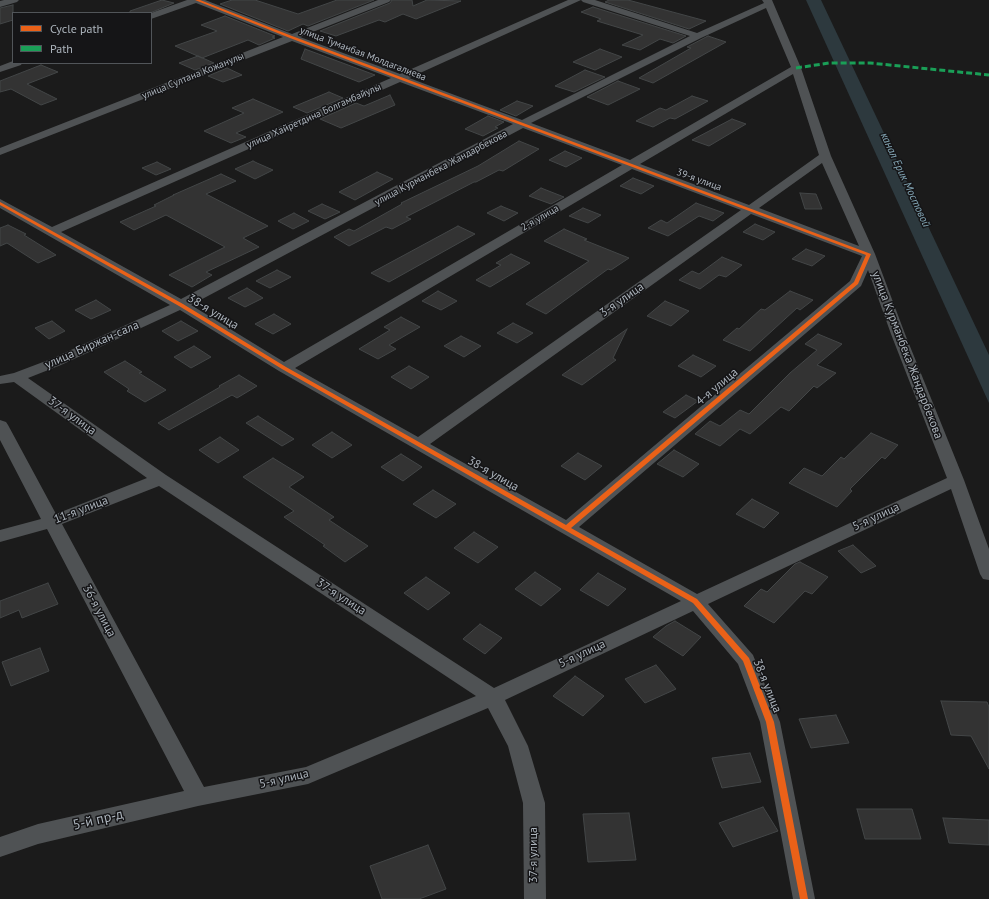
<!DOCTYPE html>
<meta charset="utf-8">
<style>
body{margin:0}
#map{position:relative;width:989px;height:899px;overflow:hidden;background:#1b1b1b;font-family:"PT Sans",sans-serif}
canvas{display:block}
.legend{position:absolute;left:12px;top:12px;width:140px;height:52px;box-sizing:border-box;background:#151517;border:1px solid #515559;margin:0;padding:5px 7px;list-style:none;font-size:12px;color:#acb4bc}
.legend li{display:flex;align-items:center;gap:8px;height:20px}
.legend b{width:20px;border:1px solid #515559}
</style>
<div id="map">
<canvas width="989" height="899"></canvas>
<ul class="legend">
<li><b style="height:5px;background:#ea6118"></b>Cycle path</li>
<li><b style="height:5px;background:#1a9f57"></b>Path</li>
</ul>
</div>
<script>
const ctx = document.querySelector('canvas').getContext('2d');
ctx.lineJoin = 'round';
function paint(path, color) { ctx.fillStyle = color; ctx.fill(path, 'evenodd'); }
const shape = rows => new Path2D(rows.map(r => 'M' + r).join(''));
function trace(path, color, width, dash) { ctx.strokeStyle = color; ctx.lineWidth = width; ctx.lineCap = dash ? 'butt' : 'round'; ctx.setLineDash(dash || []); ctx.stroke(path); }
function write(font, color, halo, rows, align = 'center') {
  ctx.font = font + ' "PT Sans",sans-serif'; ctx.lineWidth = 3; ctx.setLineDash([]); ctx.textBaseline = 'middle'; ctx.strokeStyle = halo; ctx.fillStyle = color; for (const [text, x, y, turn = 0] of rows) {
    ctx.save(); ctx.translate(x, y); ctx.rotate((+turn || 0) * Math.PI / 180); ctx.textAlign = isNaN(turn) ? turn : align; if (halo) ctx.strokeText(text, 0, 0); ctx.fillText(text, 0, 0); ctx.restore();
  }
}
paint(shape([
 [806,0,821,0,989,355,989,403]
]), '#2d393e');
const building = shape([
 [162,0,174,3,150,13,130,13,130,11,162,0],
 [232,0,255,0,298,14,337,0,374,0,308,26,303,24,288,31,220,4,232,0],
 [392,0,412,0,413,6,427,0,461,1,416,19,403,14,385,22,379,20,336,36,320,31,390,3,392,0],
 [609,0,628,0,706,21,689,29,605,2,609,0],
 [13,5,13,20,0,24,0,8,13,5],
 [593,7,686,36,673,43,660,39,640,50,622,45,643,35,597,21,601,19,581,12,593,7],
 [225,16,275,36,272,37,275,38,259,45,248,40,202,58,175,46,217,31,201,25,225,16],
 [708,36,726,42,653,83,639,78,691,48,687,47,708,36],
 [305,49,375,75,359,82,301,59,305,49],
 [600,49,622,57,595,70,573,62,600,49],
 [198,56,214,63,195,70,179,63,198,56],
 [41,65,58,72,27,84,57,99,41,105,11,89,0,92,0,81,41,65],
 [227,68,242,75,223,82,208,76,227,68],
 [585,70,605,77,574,92,555,86,585,70],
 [618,81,640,89,608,105,587,97,618,81],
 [329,92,343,98,307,113,293,107,329,92],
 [390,95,395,105,341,128,320,119,356,103,364,106,390,95],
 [692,96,708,101,675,119,670,118,653,127,636,121,660,108,666,110,692,96],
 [253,99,283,112,236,133,246,137,231,143,204,131,244,113,232,108,253,99],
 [517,101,533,106,516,116,500,110,517,101],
 [488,116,504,122,495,127,498,128,483,136,465,129,488,116],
 [732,119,746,124,709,146,692,140,732,119],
 [519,141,539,149,503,171,499,170,476,182,474,182,406,217,411,219,392,229,386,227,349,246,334,237,349,229,354,231,402,204,401,203,478,166,519,141],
 [565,151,582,158,566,167,549,160,565,151],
 [253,161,257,163,273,170,255,179,235,169,253,161],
 [157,162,171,169,156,175,142,168,157,162],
 [377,172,393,179,355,200,339,192,377,172],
 [221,174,236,181,206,194,268,226,243,238,259,247,206,272,212,275,192,287,169,275,225,247,166,215,134,230,120,222,156,206,154,205,174,195,173,195,221,174],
 [633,178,654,186,641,194,620,186,633,178],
 [541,188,564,197,551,204,529,196,541,188],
 [800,193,816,194,822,209,805,209,800,193],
 [696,203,724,213,713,221,699,216,668,236,648,228,661,220,667,223,696,203],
 [322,204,340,212,325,219,308,211,322,204],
 [501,206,518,213,504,221,487,213,501,206],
 [583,208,601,215,588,223,569,216,583,208],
 [294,213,309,221,293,229,278,221,294,213],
 [755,224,775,232,763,240,743,232,755,224],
 [8,225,26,234,24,235,56,255,38,263,7,243,0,246,0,228,8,225],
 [458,226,475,234,389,282,371,273,458,226],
 [564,229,587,239,584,240,629,258,611,270,608,269,546,314,526,304,589,261,544,241,564,229],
 [806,249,825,256,812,266,792,259,806,249],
 [511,254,530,263,490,287,476,280,501,265,496,263,511,254],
 [722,257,742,265,726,277,719,275,700,289,679,280,692,271,699,274,722,257],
 [277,270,291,277,270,288,256,281,277,270],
 [247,288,263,298,245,307,228,298,247,288],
 [438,291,457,301,441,310,422,301,438,291],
 [790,291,813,300,800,310,797,308,750,351,723,340,737,328,739,329,761,309,765,310,790,291],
 [96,300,111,310,91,319,75,310,96,300],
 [665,301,689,311,671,326,647,316,665,301],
 [274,314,291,324,273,334,255,324,274,314],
 [401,317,420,327,389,345,396,349,378,359,359,349,390,330,384,327,401,317],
 [52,321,65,331,49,339,35,328,52,321],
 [181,321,198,331,178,341,162,331,181,321],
 [513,323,533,333,517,343,497,333,513,323],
 [627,329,613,358,616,360,582,385,562,375,627,329],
 [818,334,842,344,817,365,836,373,817,388,814,386,789,411,781,407,750,434,740,429,720,446,695,434,710,421,720,426,740,410,749,414,790,373,817,350,805,344,818,334],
 [461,336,481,346,464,357,444,346,461,336],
 [194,346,211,357,191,368,174,357,194,346],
 [693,355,716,366,701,377,678,366,693,355],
 [125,361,142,372,139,373,166,390,145,402,127,391,129,389,104,372,125,361],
 [409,366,429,377,411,389,391,377,409,366],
 [239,375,257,386,237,398,232,395,169,430,158,423,220,387,219,386,239,375],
 [686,395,698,401,675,418,663,412,686,395],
 [258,416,294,439,282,446,246,423,258,416],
 [332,432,352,445,332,458,312,445,332,432],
 [871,433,898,445,885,459,882,457,850,489,852,491,837,507,789,483,804,468,822,476,841,457,844,459,871,433],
 [220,437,239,450,218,463,199,450,220,437],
 [674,450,699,464,683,477,657,464,674,450],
 [578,453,602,466,585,480,561,466,578,453],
 [401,454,422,467,403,481,381,467,401,454],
 [273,458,304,477,289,487,334,517,329,520,368,546,345,562,323,546,325,545,284,517,294,511,243,477,273,458],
 [433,490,456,504,436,518,413,504,433,490],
 [752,499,779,513,764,528,736,514,752,499],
 [474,532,498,547,478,563,454,548,474,532],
 [853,545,876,566,861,573,838,551,853,545],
 [800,562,828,577,812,594,805,591,774,623,744,606,761,589,767,592,795,564,800,562],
 [535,572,561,589,541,606,515,589,535,572],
 [598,573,626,589,608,606,580,590,598,573],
 [426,577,450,593,428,610,404,593,426,577],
 [48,583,58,604,22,618,19,610,0,618,0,601,48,583],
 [675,621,701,637,683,656,653,637,666,626,675,621],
 [480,624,502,638,485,654,463,639,480,624],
 [40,648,49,671,11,686,2,662,40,648],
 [656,665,676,689,645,703,625,679,656,665],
 [575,676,604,696,583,716,553,696,575,676],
 [941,701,987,702,989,707,989,769,971,736,951,735,941,701],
 [836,715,849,743,811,748,799,719,836,715],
 [750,753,761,782,722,788,712,758,750,753],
 [763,807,778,831,733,847,719,823,763,807],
 [857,809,912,809,921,839,865,839,857,809],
 [629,813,636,860,588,862,583,814,629,813],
 [943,818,989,820,989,845,949,843,943,818],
 [428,845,446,889,419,899,382,899,370,866,428,845]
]);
paint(building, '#333');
trace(building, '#434647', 1);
paint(shape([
 [4,0,19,0,17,2,0,7,0,1,4,0],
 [187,0,205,0,292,34,378,0,391,0,389,2,300,37,400,74,568,0,581,0,409,78,522,120,690,36,583,2,581,0,595,0,697,33,764,3,762,0,772,0,801,68,831,156,875,254,905,334,964,480,989,549,989,580,983,579,980,574,951,489,708,604,753,655,780,722,815,899,793,899,760,722,738,664,693,611,505,700,528,746,545,803,546,899,524,899,523,803,508,746,488,708,308,784,198,806,38,844,0,857,0,837,38,824,184,791,47,529,0,542,0,530,41,519,0,440,0,420,6,422,8,425,56,514,147,478,14,382,0,384,0,376,14,373,51,359,170,305,0,208,0,199,52,227,391,78,292,41,0,155,0,148,283,37,196,3,151,19,151,13,187,0],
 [766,8,791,67,630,160,531,123,701,38,766,8],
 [793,74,819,155,749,205,640,164,793,74],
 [400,82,513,124,181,299,61,232,400,82],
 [523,128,622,165,284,362,191,305,523,128],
 [822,163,859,246,759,208,822,163],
 [632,169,741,210,418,437,295,368,632,169],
 [751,214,862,256,850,281,566,520,430,444,751,214],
 [868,270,891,334,947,478,697,594,579,527,861,286,868,270],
 [180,310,279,371,681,601,494,688,166,475,28,378,61,365,180,310],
 [159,486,476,696,306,767,204,787,62,524,159,486],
 [13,61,13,63,22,63,21,65,0,72,0,66,13,61]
]), '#4f5254');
trace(shape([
 [796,68,829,63,870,63,989,75]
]), '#1a9f57', 3, [6, 3]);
paint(shape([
 [195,0,200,0,292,36,871,254,858,284,571,528,697,599,749,658,774,722,808,899,800,899,766,722,743,661,693,603,282,369,179,306,0,205,0,202,183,304,286,367,566,525,854,282,866,255,290,38,195,0]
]), '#ea6118');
write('10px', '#acb4bc', '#151517', [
 ["улица Туманбая Молдагалиева",363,54,21],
 ["улица Султана Кожанулы",193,76,-22],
 ["улица Хайретдина Болгамбайулы",314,116,-24],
 ["улица Курманбека Жандарбекова",441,168,-28],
 ["39-я улица",699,180,20],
 ["2-я улица",540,218,-30]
]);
write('italic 11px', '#84a7b6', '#151517', [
 ["канал Ерик Мостовой",905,180,65]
]);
write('12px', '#acb4bc', '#151517', [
 ["3-я улица",622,300,-35],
 ["38-я улица",213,312,31],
 ["улица Биржан-сала",92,345,-24],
 ["улица Курманбека Жандарбекова",907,355,69],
 ["4-я улица",717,387,-40],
 ["37-я улица",72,416,36],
 ["38-я улица",493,474,30],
 ["11-я улица",81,510,-21],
 ["5-я улица",876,517,-25],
 ["37-я улица",341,597,33],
 ["36-я улица",99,611,62],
 ["5-я улица",582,654,-25],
 ["38-я улица",767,686,68],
 ["5-я улица",284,779,-13],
 ["37-я улица",534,855,-90]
]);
write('14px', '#acb4bc', '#151517', [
 ["5-й пр-д",98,820,-13]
]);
</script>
